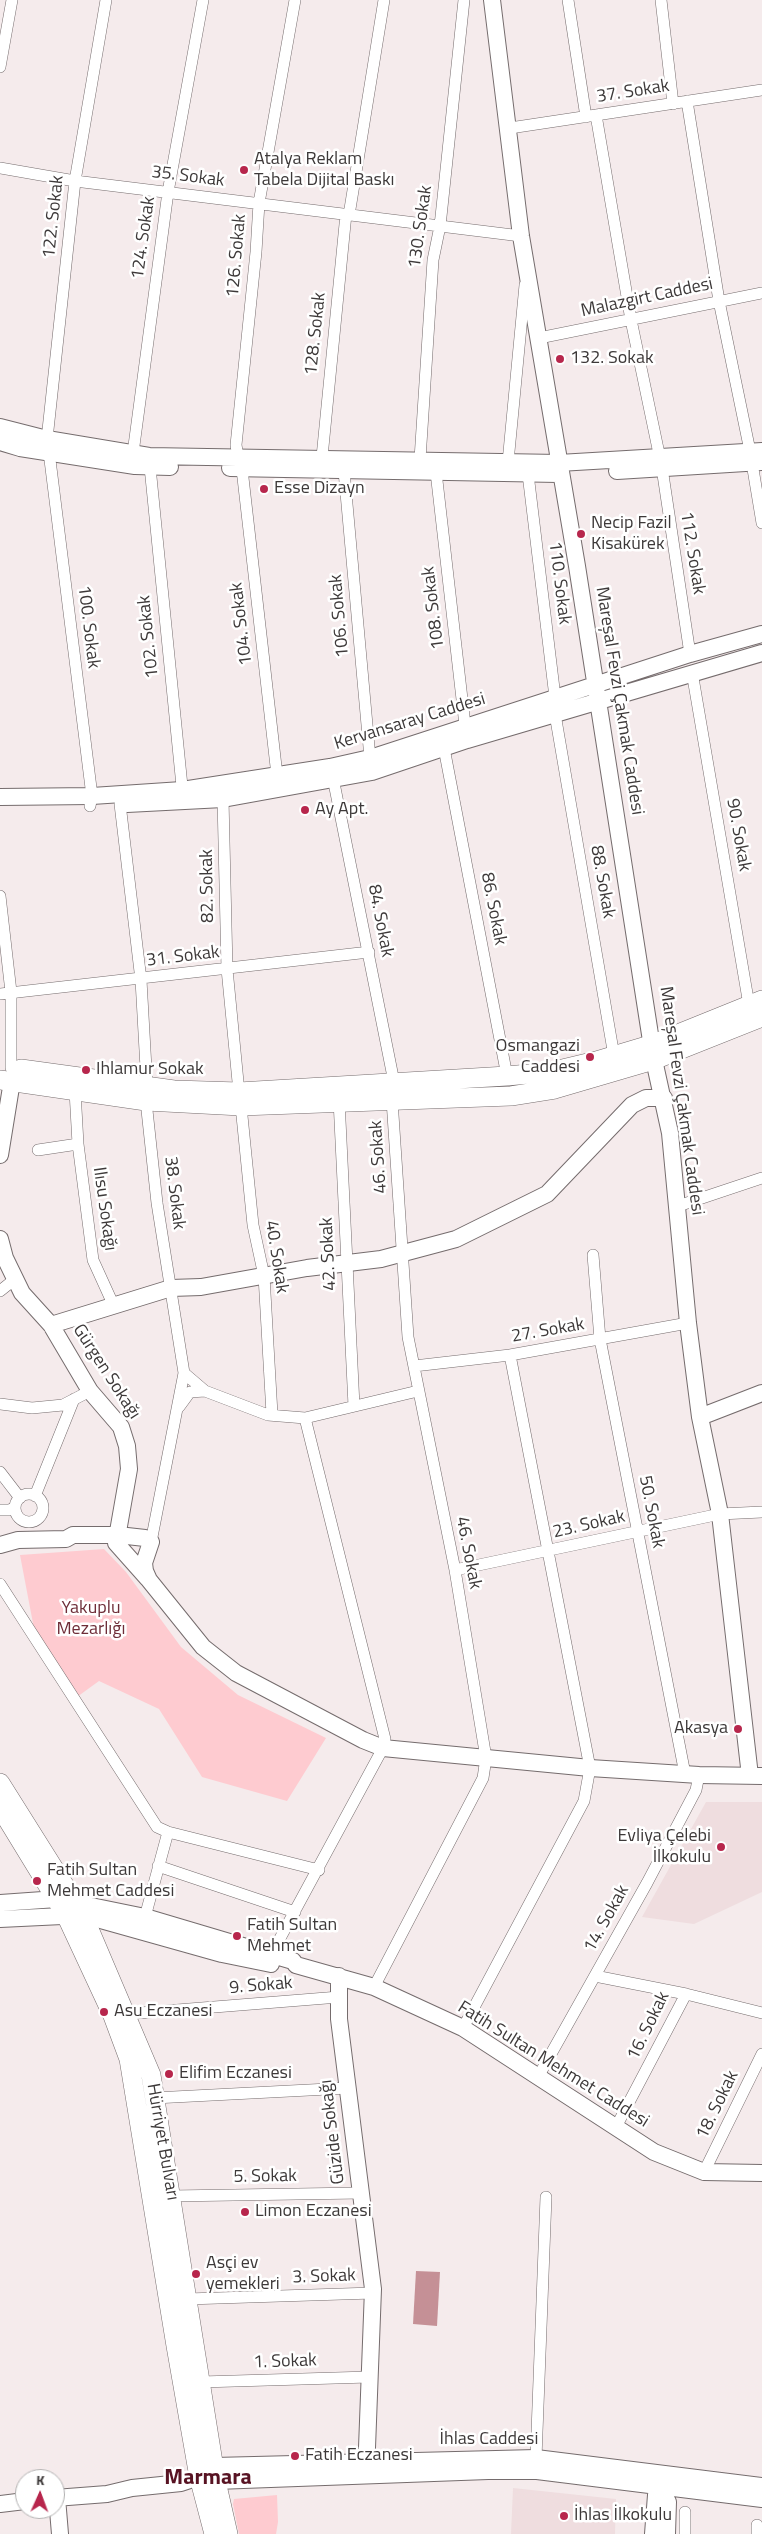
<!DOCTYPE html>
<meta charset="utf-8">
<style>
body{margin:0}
#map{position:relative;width:762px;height:2534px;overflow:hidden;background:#f5ebec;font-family:"Titillium Web",sans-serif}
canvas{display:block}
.north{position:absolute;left:15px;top:2469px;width:50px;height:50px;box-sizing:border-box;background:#fff;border:1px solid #b1b0b0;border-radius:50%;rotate:2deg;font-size:14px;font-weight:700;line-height:20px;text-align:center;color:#3d3939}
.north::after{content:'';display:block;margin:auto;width:18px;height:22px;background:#b7264c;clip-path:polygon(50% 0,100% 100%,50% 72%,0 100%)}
</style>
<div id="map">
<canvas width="762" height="2534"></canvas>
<div class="north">K</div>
</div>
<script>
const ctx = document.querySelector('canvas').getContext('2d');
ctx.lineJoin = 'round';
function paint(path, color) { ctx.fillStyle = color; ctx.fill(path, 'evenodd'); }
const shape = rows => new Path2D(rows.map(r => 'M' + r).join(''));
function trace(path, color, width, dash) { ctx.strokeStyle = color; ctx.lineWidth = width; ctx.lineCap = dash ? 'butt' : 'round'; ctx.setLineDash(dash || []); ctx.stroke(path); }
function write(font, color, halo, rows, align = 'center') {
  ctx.font = font + ' "Titillium Web",sans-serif'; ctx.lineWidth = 5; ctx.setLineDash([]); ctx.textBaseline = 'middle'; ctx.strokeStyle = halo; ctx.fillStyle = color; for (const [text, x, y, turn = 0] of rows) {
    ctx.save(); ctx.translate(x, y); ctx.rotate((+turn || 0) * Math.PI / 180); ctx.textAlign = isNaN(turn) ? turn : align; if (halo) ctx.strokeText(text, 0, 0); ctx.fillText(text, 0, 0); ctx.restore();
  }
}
paint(shape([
 [706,1802,762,1802,762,1892,694,1924,642,1917],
 [513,2488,616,2499,615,2534,511,2534]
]), '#efdddf');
paint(shape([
 [104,1549,126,1572,181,1647,238,1695,326,1738,287,1801,202,1777,159,1709,99,1681,77,1697,36,1639,20,1555],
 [277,2495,278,2522,276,2534,239,2534,233,2504,234,2499]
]), '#fecbd0');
paint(shape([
 [416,2271,440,2272,437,2326,413,2324]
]), '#c59096');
const street = shape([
 [568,0,586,117],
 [661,0,673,104],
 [0,67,12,0],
 [687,101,719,301,750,451,762,523],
 [596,115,631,320,662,468,690,654],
 [510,128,762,90],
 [0,168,75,181,521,236],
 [349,215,384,0],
 [539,338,762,293],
 [47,439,75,181,106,0],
 [49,452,92,796,90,806],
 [133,453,168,192,203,0],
 [238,457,236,445,256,252,259,203,295,0],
 [322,457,346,214],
 [420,459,433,260,440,226,464,0],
 [508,462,525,285],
 [150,467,183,796],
 [242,469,277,775],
 [344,471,370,758],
 [436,472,466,734],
 [528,474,555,697],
 [692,672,749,1005],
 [555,714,614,1056],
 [444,748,507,1076],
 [332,773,394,1082],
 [223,799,227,969,239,1092],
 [120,804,141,980,147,1086],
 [0,896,11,992,11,1068],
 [0,994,369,952],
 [75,1091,78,1144,93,1260,113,1304],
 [339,1100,354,1406],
 [146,1101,157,1203,184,1373,205,1391,268,1415,305,1418,385,1739,383,1748,271,1955],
 [241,1106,253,1225,264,1276,272,1414],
 [38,1150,78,1144],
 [678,1206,762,1178],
 [593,1255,600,1339,685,1774],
 [0,1291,15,1279],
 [414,1366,510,1355,688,1323],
 [0,1404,32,1408,63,1405,90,1391],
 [179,1407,190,1392,205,1391],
 [305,1418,418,1391],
 [0,1472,20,1498],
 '15 1508a14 14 0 1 1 28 0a14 14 0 1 1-28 0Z',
 [35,1496,74,1399],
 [0,1510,9,1510,15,1508],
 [151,1542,184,1373],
 [455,1570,720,1514,762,1512],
 [0,1584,157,1827,168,1832,319,1870],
 [158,1866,295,1912],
 [145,1917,168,1832],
 [595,1976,686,1994,616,2127],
 [374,1987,483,1778,486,1758,455,1570,408,1337,392,1100],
 [686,1994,762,2013],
 [127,2014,339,1997],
 [463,2028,584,1801,590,1768,510,1355],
 [538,2077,647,1883,696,1790,699,1775],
 [154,2098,348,2088],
 [704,2172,762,2054],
 [171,2196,360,2193],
 [187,2299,373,2293],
 [201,2382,369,2377],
 [536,2458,546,2197],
 [757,2525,757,2534],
 [685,2534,685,2512]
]);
const secondary = shape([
 [492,0,521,236,577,566,654,1060,670,1133,688,1323,700,1417,720,1514,750,1776],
 [0,427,47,439,149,456,559,463,762,451],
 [0,442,20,448,135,466,170,467],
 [230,468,558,474],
 [617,471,762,462],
 [0,797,92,796,182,790,330,767,370,758,690,654,762,634],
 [127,804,223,799,372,772,467,740,762,653],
 [0,1155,12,1081],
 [0,1239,5,1258,22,1293,51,1325,90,1391,121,1427,127,1446,129,1469,116,1543],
 [51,1325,171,1288,201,1287,307,1268,381,1259,456,1239,547,1194,632,1105,646,1098,664,1098],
 [700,1417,762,1393],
 [151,1542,144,1563,145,1571,149,1580,203,1647,236,1673,363,1740,383,1748,590,1768,699,1775,762,1776],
 [116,1543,148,1579],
 [0,1545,18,1540,66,1539,73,1535,118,1535,145,1538,151,1542],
 [0,1903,57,1899,145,1917,293,1961,296,1965,374,1987,463,2028,654,2152,704,2172,762,2173],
 [0,1919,83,1915,222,1954,271,1964],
 [339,1976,339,2019,373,2289,366,2474],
 [214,2466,536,2458,762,2486],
 [216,2481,488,2471,537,2471,762,2499],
 [660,2486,668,2502,667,2534],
 [55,2498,107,2494,132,2488,181,2483,199,2477],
 [57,2498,60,2534],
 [0,2504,25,2501],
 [653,2534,656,2495,660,2486,661,2476]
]);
const primary = shape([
 [21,1069,174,1090,239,1092,507,1076,550,1072,596,1061,653,1044,762,1000],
 [0,1080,146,1101,241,1106,511,1096,555,1089,654,1060,762,1017],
 [0,1783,83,1915,151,2075,216,2481,228,2534],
 [0,1807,66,1915,113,2016,129,2059,176,2346,199,2477,214,2534]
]);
trace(street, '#756c6d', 12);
trace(secondary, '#756c6d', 18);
trace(primary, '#756c6d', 20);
trace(street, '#fff', 11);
trace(secondary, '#fff', 16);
trace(primary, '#fff', 19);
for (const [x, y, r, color] of [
 [244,170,5,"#b7264c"],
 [560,359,5,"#b7264c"],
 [264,489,5,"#b7264c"],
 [581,534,5,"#b7264c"],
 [305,810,5,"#b7264c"],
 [590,1057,5,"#b7264c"],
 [86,1070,5,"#b7264c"],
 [738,1729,5,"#b7264c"],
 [721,1847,5,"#b7264c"],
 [37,1881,5,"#b7264c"],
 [237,1936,5,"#b7264c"],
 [104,2012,5,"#b7264c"],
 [169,2074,5,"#b7264c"],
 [245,2212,5,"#b7264c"],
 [196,2274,5,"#b7264c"],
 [295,2456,5,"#b7264c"],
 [564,2516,5,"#b7264c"]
]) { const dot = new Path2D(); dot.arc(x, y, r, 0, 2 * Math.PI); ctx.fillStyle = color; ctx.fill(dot); trace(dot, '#fff', 2); }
write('18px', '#3d3939', '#fff', [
 ["37. Sokak",633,92,-9],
 ["35. Sokak",188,177,7],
 ["122. Sokak",54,217,-84],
 ["130. Sokak",421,227,-82],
 ["124. Sokak",144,238,-82],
 ["126. Sokak",237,256,-85],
 ["Malazgirt Caddesi",647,298,-12],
 ["128. Sokak",316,334,-84],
 ["112. Sokak",692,553,81],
 ["110. Sokak",559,583,83],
 ["108. Sokak",434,608,-97],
 ["106. Sokak",340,616,-95],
 ["104. Sokak",242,624,-97],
 ["100. Sokak",88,627,83],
 ["102. Sokak",149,637,-96],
 ["Mareşal Fevzi Çakmak Caddesi",619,701,81],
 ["Kervansaray Caddesi",410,722,-17],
 ["90. Sokak",738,835,80],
 ["88. Sokak",602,882,80],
 ["82. Sokak",208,886,-91],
 ["86. Sokak",493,909,79],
 ["84. Sokak",380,921,79],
 ["31. Sokak",183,957,-7],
 ["Mareşal Fevzi Çakmak Caddesi",681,1101,82],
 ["46. Sokak",379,1157,-94],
 ["38. Sokak",174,1193,83],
 ["Ilısu Sokağı",104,1209,82],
 ["42. Sokak",329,1254,-93],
 ["40. Sokak",276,1257,81],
 ["27. Sokak",548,1331,-10],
 ["Gürgen Sokağı",106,1372,57],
 ["50. Sokak",651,1512,79],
 ["23. Sokak",589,1525,-13],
 ["46. Sokak",468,1553,79],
 ["14. Sokak",607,1919,-61],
 ["9. Sokak",261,1986,-5],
 ["16. Sokak",649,2026,-64],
 ["Fatih Sultan Mehmet Caddesi",553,2065,32],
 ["18. Sokak",718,2105,-64],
 ["Güzide Sokağı",333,2132,-97],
 ["Hürriyet Bulvarı",162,2142,80],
 ["5. Sokak",265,2177,-1],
 ["3. Sokak",324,2277,-2],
 ["1. Sokak",285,2362,-2],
 ["İhlas Caddesi",489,2440]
]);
write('18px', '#3d3939', '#fff', [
 ["Atalya Reklam",254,160],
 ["Tabela Dijital Baskı",254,181],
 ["132. Sokak",570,359],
 ["Esse Dizayn",274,489],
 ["Necip Fazil",591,524],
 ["Kisakürek",591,545],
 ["Ay Apt.",315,810],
 ["Osmangazi",580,1047,"right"],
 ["Caddesi",580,1068,"right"],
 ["Ihlamur Sokak",96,1070],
 ["Akasya",728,1729,"right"],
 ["Evliya Çelebi",711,1837,"right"],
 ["İlkokulu",711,1858,"right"],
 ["Fatih Sultan",47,1871],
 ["Mehmet Caddesi",47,1892],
 ["Fatih Sultan",247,1926],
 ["Mehmet",247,1947],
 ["Asu Eczanesi",114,2012],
 ["Elifim Eczanesi",179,2074],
 ["Limon Eczanesi",255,2212],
 ["Asçi ev",206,2264],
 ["yemekleri",206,2285],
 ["Fatih Eczanesi",305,2456],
 ["İhlas İlkokulu",574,2516]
], 'left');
write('18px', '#6e2d38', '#fff', [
 ["Yakuplu",91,1609],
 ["Mezarlığı",91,1630]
]);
write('bold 22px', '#581323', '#fff', [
 ["Marmara",208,2479]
]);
</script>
